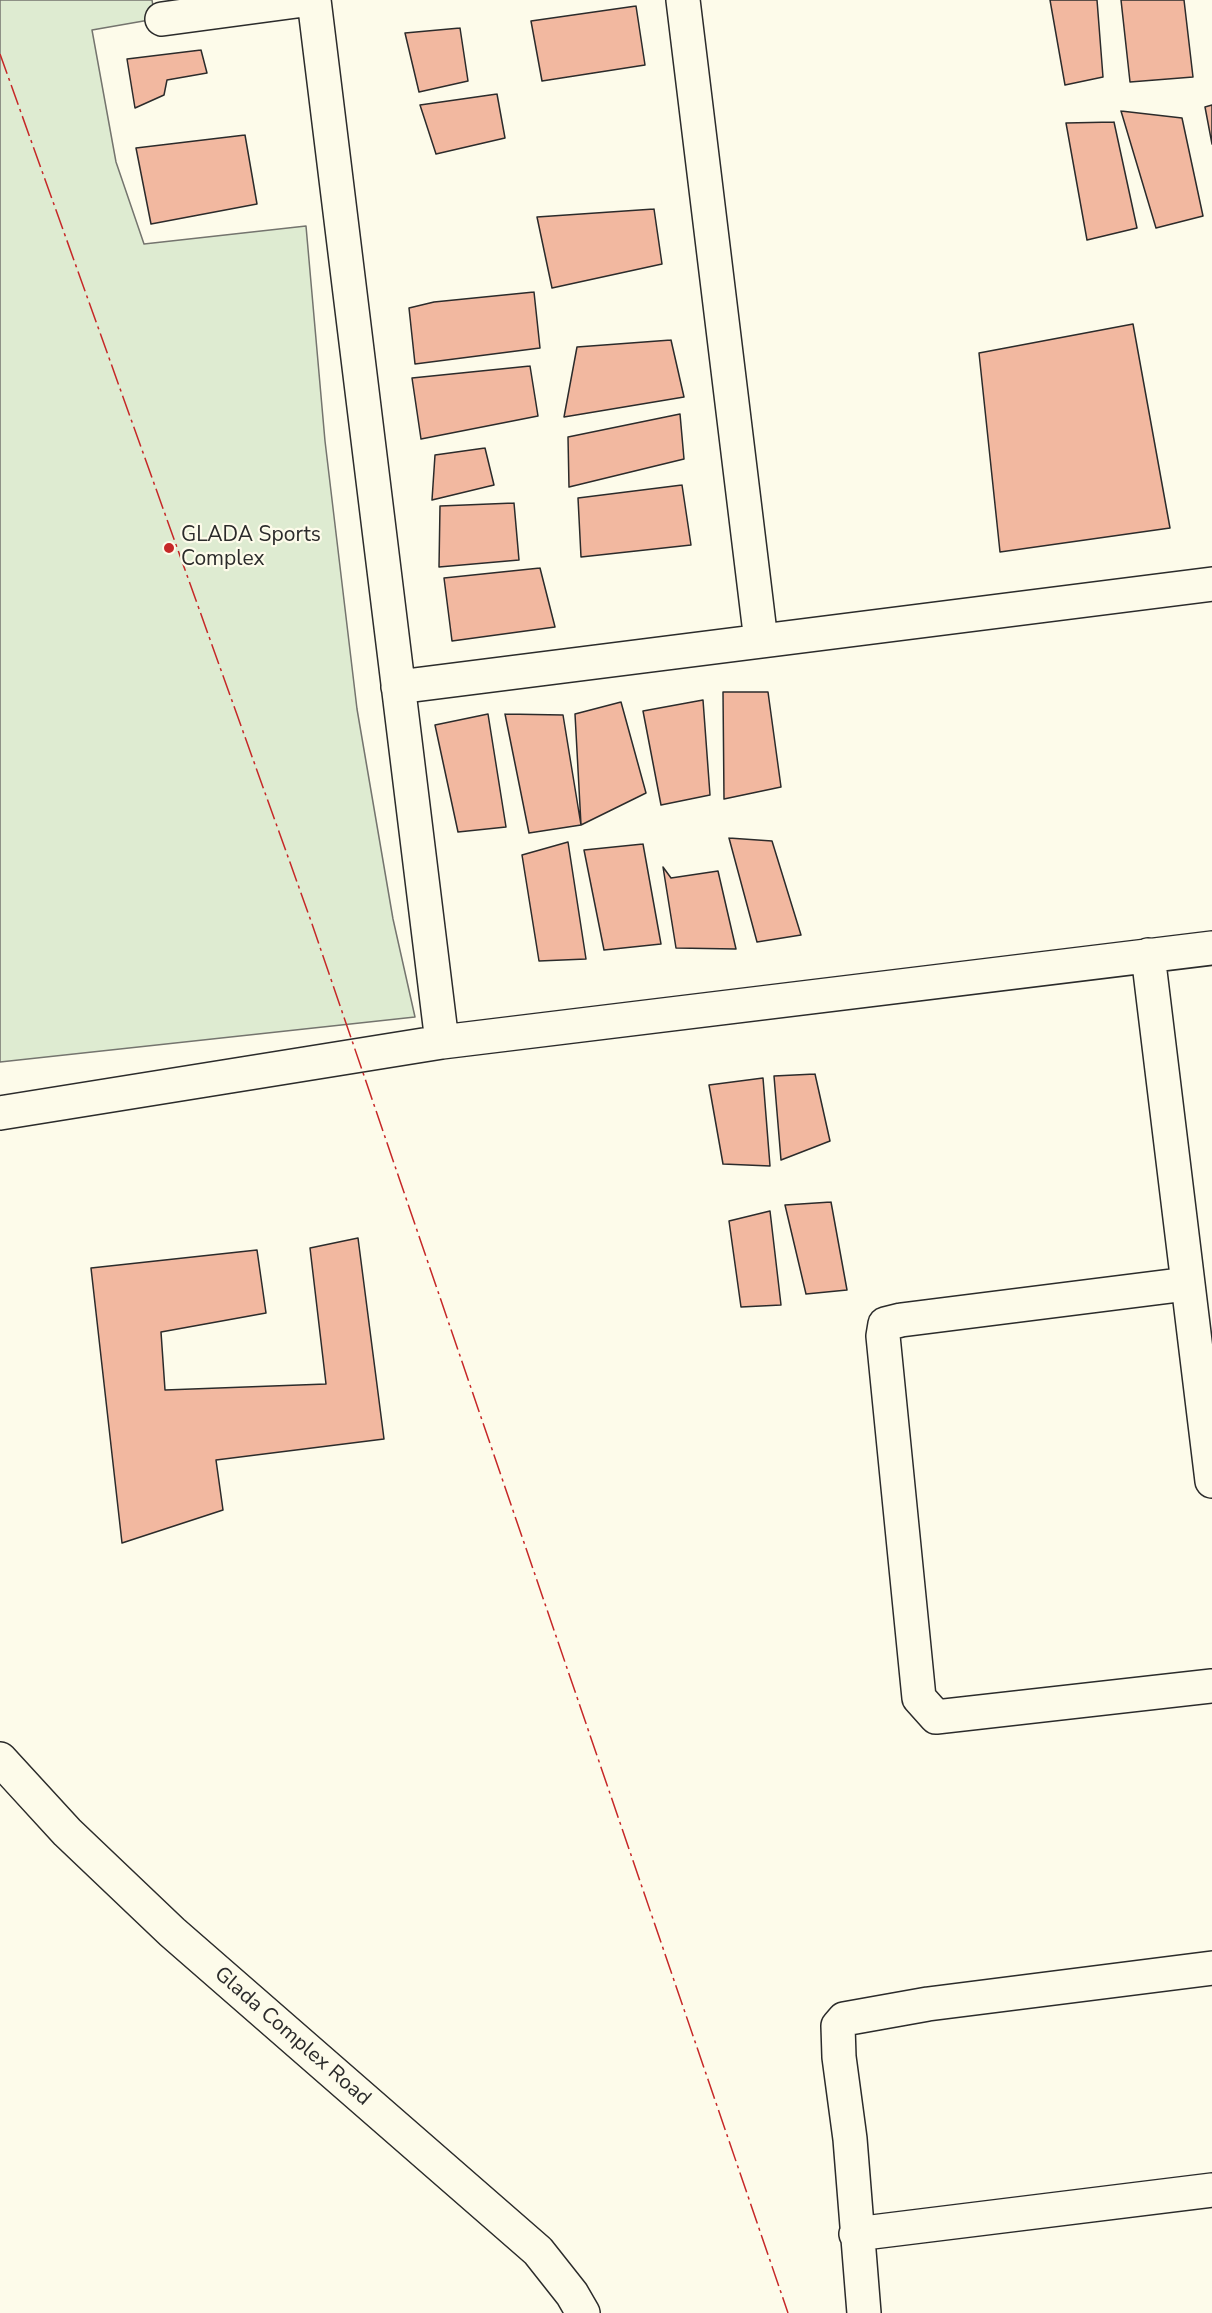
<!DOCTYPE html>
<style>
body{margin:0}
canvas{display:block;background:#fdfbea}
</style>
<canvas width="1212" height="2313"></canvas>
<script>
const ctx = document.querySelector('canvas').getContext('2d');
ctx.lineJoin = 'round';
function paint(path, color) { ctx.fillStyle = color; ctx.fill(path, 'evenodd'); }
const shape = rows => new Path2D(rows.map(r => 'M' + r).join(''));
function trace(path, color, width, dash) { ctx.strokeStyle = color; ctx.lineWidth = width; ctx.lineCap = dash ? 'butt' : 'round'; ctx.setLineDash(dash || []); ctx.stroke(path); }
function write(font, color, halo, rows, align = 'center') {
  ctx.font = font + ' "Nunito Sans",sans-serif'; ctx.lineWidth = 4.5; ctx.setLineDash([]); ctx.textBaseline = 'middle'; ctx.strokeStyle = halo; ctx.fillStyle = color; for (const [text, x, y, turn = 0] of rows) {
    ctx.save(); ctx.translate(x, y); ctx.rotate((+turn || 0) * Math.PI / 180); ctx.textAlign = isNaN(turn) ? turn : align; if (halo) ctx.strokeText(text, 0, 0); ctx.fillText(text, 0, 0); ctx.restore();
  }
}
const green = shape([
 [0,0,152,0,155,19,92,30,116,162,144,244,306,226,325,441,357,709,393,919,415,1017,0,1062,0,0]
]);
paint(green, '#deebd1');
trace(green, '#74746e', 1.5);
const building = shape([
 [1050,0,1097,0,1103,77,1065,85,1050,0],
 [1121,0,1184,0,1193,77,1130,82,1121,0],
 [636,6,645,65,542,81,531,21,636,6],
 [460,28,468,81,419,92,405,33,460,28],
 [201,50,207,73,167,80,164,95,135,108,127,59,201,50],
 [497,94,505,138,436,154,420,105,497,94],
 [1212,105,1212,144,1205,107,1212,105],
 [1121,111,1182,118,1203,216,1156,228,1121,111],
 [1114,122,1137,228,1087,240,1066,123,1114,122],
 [245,135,257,204,151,224,136,148,245,135],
 [654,209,662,264,552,288,537,217,654,209],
 [534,292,540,348,415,364,409,308,434,302,534,292],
 [1133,324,1170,528,1000,552,979,353,1133,324],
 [671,340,684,397,564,417,577,347,671,340],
 [530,366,538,416,421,439,412,378,530,366],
 [680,414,684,459,569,487,568,437,680,414],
 [485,448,494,485,432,500,435,455,485,448],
 [682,485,691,545,581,557,578,498,682,485],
 [514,503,519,560,439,567,440,506,514,503],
 [540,568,555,627,452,641,444,578,540,568],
 [723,692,768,692,781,787,724,799,723,692],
 [703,700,710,795,661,805,643,711,703,700],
 [621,702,646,793,581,825,575,714,621,702],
 [488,714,506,827,458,832,435,725,488,714],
 [505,714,563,715,581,825,529,833,505,714],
 [729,838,772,841,801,935,757,942,729,838],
 [568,842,586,959,539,961,522,855,568,842],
 [643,844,661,944,604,950,584,850,643,844],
 [663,867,671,878,718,871,736,949,676,948,663,867],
 [815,1074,830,1141,781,1160,774,1076,815,1074],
 [763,1078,770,1166,723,1164,709,1085,763,1078],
 [831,1202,847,1290,806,1294,785,1205,831,1202],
 [770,1211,781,1305,741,1307,729,1221,770,1211],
 [358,1238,384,1439,216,1460,223,1510,122,1543,91,1268,257,1250,266,1313,161,1332,165,1390,326,1384,310,1248,358,1238]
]);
paint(building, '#f2b8a0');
trace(building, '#2b2b2b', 1.5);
const minor = shape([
 [314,0,442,1042],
 [683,0,761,641],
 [162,19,304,0],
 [398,687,1212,584],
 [1148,955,1212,1481],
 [0,1113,442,1042,1212,948],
 [1187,1284,901,1320,885,1324,883,1336,919,1698,936,1717,1212,1686],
 [856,2234,1212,2190],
 [864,2313,850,2139,839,2057,838,2026,844,2019,928,2004,1212,1968]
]);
const tertiary = shape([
 [0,1759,67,1832,172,1932,538,2251,572,2294,583,2313]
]);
trace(minor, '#2b2b2b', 36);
trace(tertiary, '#2b2b2b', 36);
trace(minor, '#fdfbea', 33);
trace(tertiary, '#fdfbea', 33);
trace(shape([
 [0,54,311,921,788,2313]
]), '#c62828', 1.5, [21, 4.5, 3, 4.5]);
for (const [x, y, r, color] of [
 [169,548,6,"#c62828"]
]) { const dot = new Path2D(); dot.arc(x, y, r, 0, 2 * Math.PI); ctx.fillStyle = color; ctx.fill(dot); trace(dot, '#fdfbea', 2); }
write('21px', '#2b2b2b', '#fdfbea', [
 ["GLADA Sports",181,536],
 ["Complex",181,560]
], 'left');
write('21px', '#2b2b2b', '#fdfbea', [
 ["Glada Complex Road",292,2037,41]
]);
</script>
